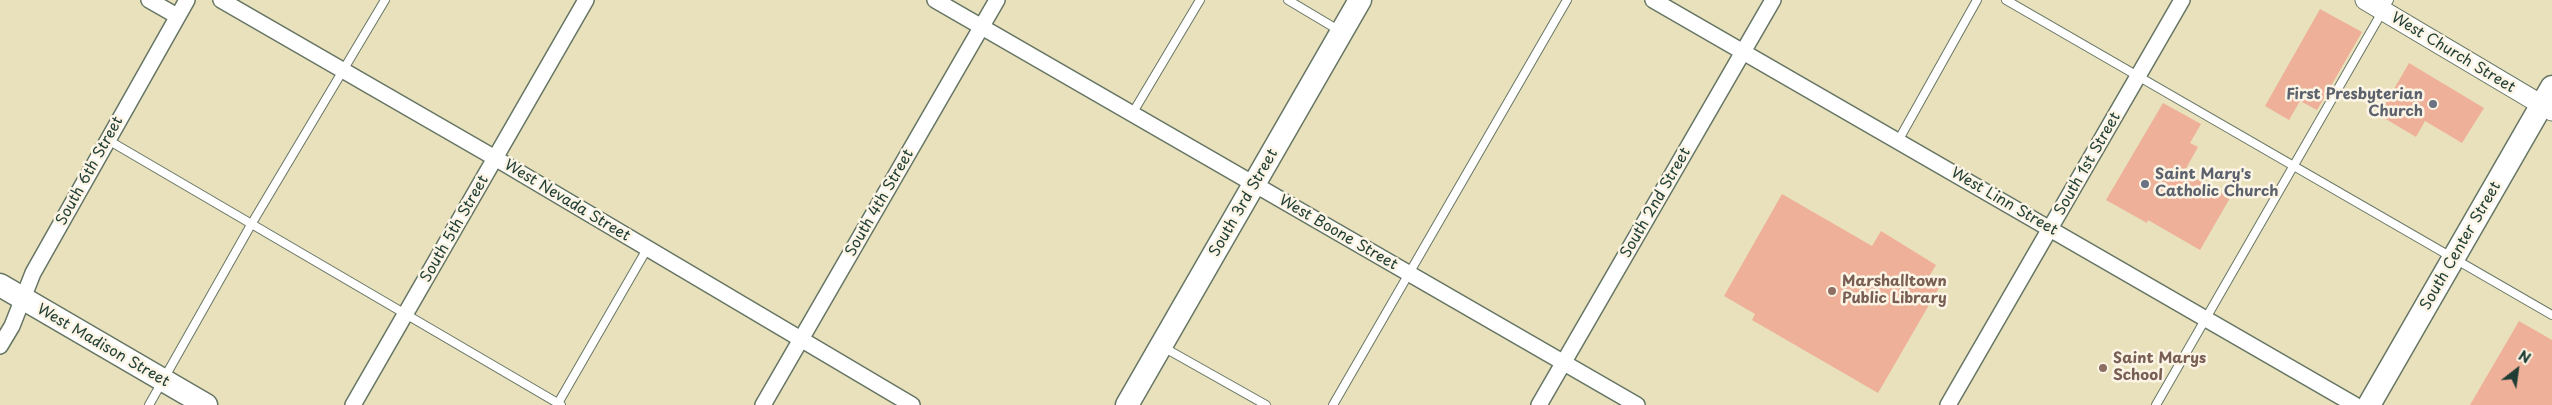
<!DOCTYPE html>
<style>
body{margin:0}
#map{position:relative;width:2552px;height:405px;overflow:hidden;background:#e9e1bc;font-family:"Playpen Sans",sans-serif}
canvas{display:block}
.north{position:absolute;left:2492px;top:345px;width:50px;height:50px;-webkit-text-stroke:4px #fcf5e5;paint-order:stroke;rotate:30deg;font-size:14px;font-weight:700;line-height:20px;text-align:center;color:#1f3d34}
.north::after{content:'';display:block;margin:auto;width:18px;height:22px;background:#1f3d34;clip-path:polygon(50% 0,100% 100%,50% 72%,0 100%)}
</style>
<div id="map">
<canvas width="2552" height="405"></canvas>
<div class="north">N</div>
</div>
<script>
const ctx = document.querySelector('canvas').getContext('2d');
ctx.lineJoin = 'round';
function paint(path, color) { ctx.fillStyle = color; ctx.fill(path, 'evenodd'); }
const shape = rows => new Path2D(rows.map(r => 'M' + r).join(''));
function trace(path, color, width, dash) { ctx.strokeStyle = color; ctx.lineWidth = width; ctx.lineCap = dash ? 'butt' : 'round'; ctx.setLineDash(dash || []); ctx.stroke(path); }
function write(font, color, halo, rows, align = 'center') {
  ctx.font = font + ' "Playpen Sans",sans-serif'; ctx.lineWidth = 5; ctx.setLineDash([]); ctx.textBaseline = 'middle'; ctx.strokeStyle = halo; ctx.fillStyle = color; for (const [text, x, y, turn = 0] of rows) {
    ctx.save(); ctx.translate(x, y); ctx.rotate((+turn || 0) * Math.PI / 180); ctx.textAlign = isNaN(turn) ? turn : align; if (halo) ctx.strokeText(text, 0, 0); ctx.fillText(text, 0, 0); ctx.restore();
  }
}
paint(shape([
 [2320,9,2362,32,2317,110,2300,101,2289,120,2265,106],
 [2409,63,2484,108,2462,143,2425,121,2416,137,2379,115],
 [2163,103,2201,124,2190,143,2198,147,2184,172,2230,198,2200,250,2148,220,2147,223,2106,200],
 [1782,194,1872,246,1881,231,1936,265,1927,280,1940,286,1878,393,1752,320,1755,314,1724,296],
 [2519,321,2552,340,2552,405,2470,405]
]), '#eeb098');
const service = shape([
 [1288,0,1340,31],
 [2006,0,2552,315],
 [1132,114,1200,0],
 [108,140,561,405],
 [1898,141,1977,0],
 [1163,347,1266,405],
 [149,405,252,223,385,0],
 [557,405,647,249],
 [1333,405,1567,0],
 [2156,405,2389,0]
]);
const minor = shape([
 [149,0,177,16],
 [221,0,495,158,912,405],
 [935,0,1637,405],
 [1653,0,2355,405],
 [0,346,12,326,33,273,187,0],
 [353,405,586,0],
 [763,405,997,0],
 [1539,405,1773,0],
 [1948,405,2182,0]
]);
const tertiary = shape([
 [2365,0,2552,111]
]);
const secondary = shape([
 [0,285,206,405],
 [1127,405,1360,0],
 [2369,405,2552,87]
]);
trace(service, '#667664', 10);
trace(minor, '#667664', 18);
trace(tertiary, '#667664', 21);
trace(secondary, '#667664', 25);
trace(service, '#fff', 8);
trace(minor, '#fff', 15);
trace(tertiary, '#fff', 19);
trace(secondary, '#fff', 22);
for (const [x, y, r, color] of [
 [2433,104,5,"#6b7280"],
 [2145,184,5,"#6b7280"],
 [1832,291,5,"#8d6e63"],
 [2103,368,5,"#8d6e63"]
]) { const dot = new Path2D(); dot.arc(x, y, r, 0, 2 * Math.PI); ctx.fillStyle = color; ctx.fill(dot); trace(dot, '#fcf5e5', 2); }
write('15px', '#1f3d34', '#fcf5e5', [
 ["West Church Street",2453,53,31],
 ["South 1st Street",2088,164,-60],
 ["South 6th Street",90,171,-61],
 ["West Nevada Street",567,201,31],
 ["West Linn Street",2004,202,30],
 ["South 4th Street",880,203,-60],
 ["South 3rd Street",1244,203,-60],
 ["South 2nd Street",1656,203,-60],
 ["South 5th Street",455,229,-60],
 ["West Boone Street",1338,233,30],
 ["South Center Street",2461,246,-60],
 ["West Madison Street",103,346,30]
]);
write('bold 15px', '#5b616d', '#fcf5e5', [
 ["First Presbyterian",2423,95],
 ["Church",2423,112],
 ["Saint Mary's",2155,175,"left"],
 ["Catholic Church",2155,192,"left"]
], 'right');
write('bold 15px', '#785e54', '#fcf5e5', [
 ["Marshalltown",1842,282],
 ["Public Library",1842,299],
 ["Saint Marys",2113,359],
 ["School",2113,376]
], 'left');
</script>
